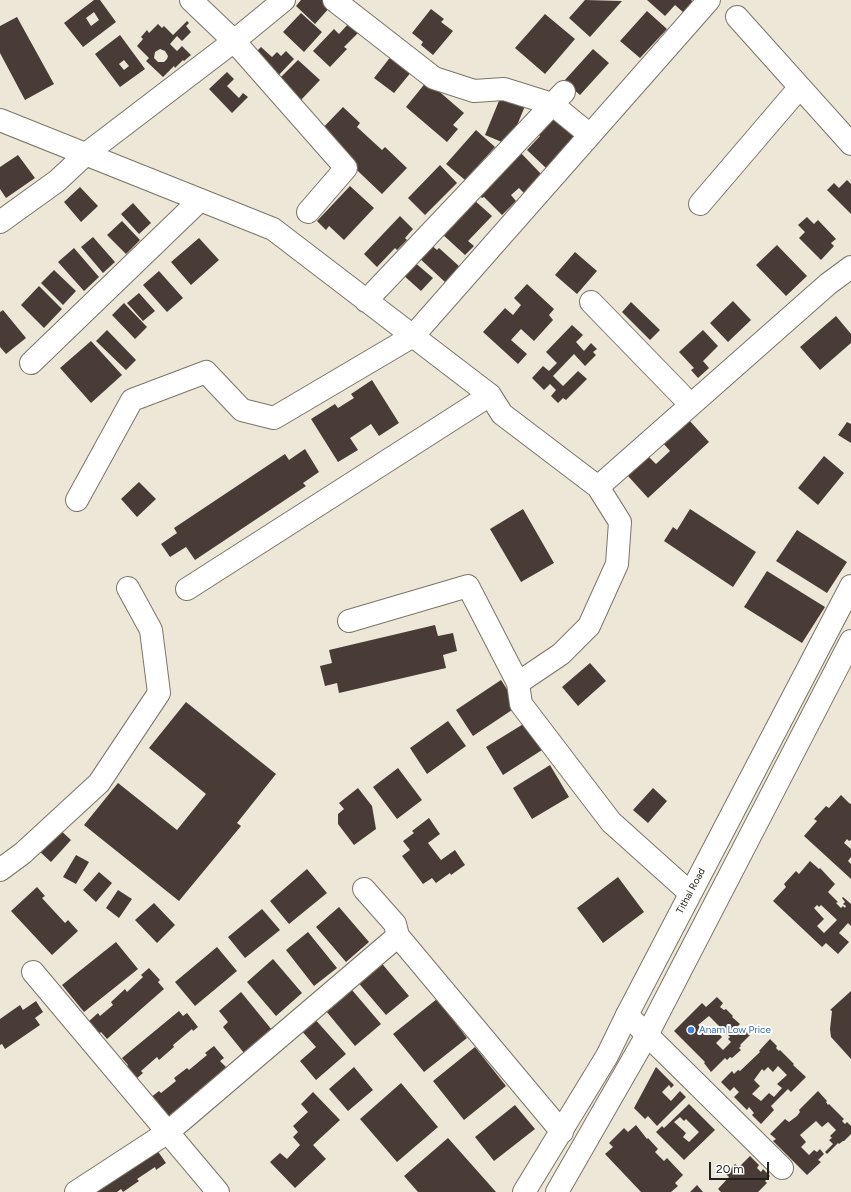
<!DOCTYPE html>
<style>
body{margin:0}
#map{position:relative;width:851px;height:1192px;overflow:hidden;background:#ede7d8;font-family:Figtree,sans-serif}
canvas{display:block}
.scale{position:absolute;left:709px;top:1162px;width:60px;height:18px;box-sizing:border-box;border:2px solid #22201a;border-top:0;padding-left:5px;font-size:12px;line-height:14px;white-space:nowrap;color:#22201a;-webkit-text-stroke:3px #fff;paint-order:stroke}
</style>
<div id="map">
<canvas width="851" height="1192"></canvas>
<div class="scale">20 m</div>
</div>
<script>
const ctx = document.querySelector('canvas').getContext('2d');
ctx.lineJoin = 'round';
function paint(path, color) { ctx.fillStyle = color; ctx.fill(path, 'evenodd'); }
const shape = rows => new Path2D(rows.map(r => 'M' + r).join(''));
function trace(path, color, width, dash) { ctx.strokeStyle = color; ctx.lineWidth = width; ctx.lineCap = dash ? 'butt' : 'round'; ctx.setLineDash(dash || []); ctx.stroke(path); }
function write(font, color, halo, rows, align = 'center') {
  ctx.font = font + ' Figtree,sans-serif'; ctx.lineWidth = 4; ctx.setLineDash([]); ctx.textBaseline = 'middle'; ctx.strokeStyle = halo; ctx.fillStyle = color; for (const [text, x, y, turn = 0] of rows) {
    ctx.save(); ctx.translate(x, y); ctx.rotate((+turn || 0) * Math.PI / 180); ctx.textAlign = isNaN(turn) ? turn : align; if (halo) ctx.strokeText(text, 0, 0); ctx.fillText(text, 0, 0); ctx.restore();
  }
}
paint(shape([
 [94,0,100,0,116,22,83,47,64,23],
 [94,12,99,20,91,26,86,18],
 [301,0,322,0,330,7,315,24,296,6],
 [585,0,622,1,590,37,569,18],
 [647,0,691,0,694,2,684,13,675,5,665,16],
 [431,9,444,19,441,22,453,31,433,55,421,45,423,42,412,33],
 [647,11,667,29,640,58,620,41],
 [301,13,322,32,304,52,283,32],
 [545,14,575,39,545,74,515,48],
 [17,17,54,84,25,100,0,53,0,26],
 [187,21,189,23,186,26,191,32,182,41,177,36,170,44,177,51,182,46,191,55,184,61,183,60,175,68,174,66,163,77,146,61,149,58,137,46,143,39,141,37,147,30,149,33,158,24,162,28,164,26,173,35],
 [160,49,165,51,168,56,167,59,164,62,158,62,154,58,155,52],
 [350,22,360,31,344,47,347,49,330,67,313,51,334,29,339,34],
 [120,35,145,69,120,87,95,54],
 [124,60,129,66,124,70,119,64],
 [261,47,272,57,277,52,281,56,286,51,294,59,276,78,253,55],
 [593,49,609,63,580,95,564,81],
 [392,55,412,71,394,93,374,78],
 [298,60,320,80,301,100,279,79],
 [227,72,234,79,227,86,239,98,243,93,248,97,232,113,209,89],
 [427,81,464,113,453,125,458,129,447,142,406,107],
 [503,91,527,101,509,145,485,135],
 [343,107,360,123,357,127,382,150,385,147,407,168,382,194,318,133],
 [555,114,577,136,546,168,527,150,540,136,537,133],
 [476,130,495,147,465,180,446,164],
 [520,152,542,175,524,193,519,188,511,195,516,201,502,215,484,197,482,198,478,194],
 [18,155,35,178,6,198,0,189,0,167],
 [440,165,457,183,425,215,408,198],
 [847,180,851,184,851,214,827,190,834,183,839,188],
 [350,186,374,208,344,240,329,226,326,230,317,221],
 [80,187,98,206,81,222,64,202],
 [473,199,492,216,468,241,474,246,465,255,441,233],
 [133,203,151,223,139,234,121,214],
 [400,216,413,229,405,238,407,240,397,250,395,248,377,267,364,254],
 [807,217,814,224,818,220,836,239,831,243,834,246,821,260,799,238,805,232,798,225],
 [122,221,140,240,126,254,107,235],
 [93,237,115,262,103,273,81,247],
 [199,238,219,260,191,285,171,262],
 [429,243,437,250,439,248,460,267,445,282,417,256],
 [777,245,807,276,786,296,756,265],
 [74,248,99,277,84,291,58,262],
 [575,252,597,271,577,294,555,275],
 [413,261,433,278,421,291,402,274],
 [54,270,76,291,63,305,41,283],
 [159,271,183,298,167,312,143,285],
 [527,284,554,309,549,315,553,320,534,341,521,329,511,340,527,354,518,364,483,332,505,308,513,315,521,305,514,298],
 [39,286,62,309,44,328,21,305],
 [139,293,155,311,143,321,127,303],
 [733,301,751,320,728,342,710,323],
 [631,302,660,330,650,340,622,312],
 [124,303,147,327,135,339,112,315],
 [3,310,26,338,6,354,0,347,0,312],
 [836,316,851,334,851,343,820,370,800,347],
 [572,325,583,335,576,342,584,351,591,343,597,349,593,352,596,355,585,366,574,354,553,376,563,386,578,371,587,379,566,400,563,398,558,403,551,396,556,390,550,384,544,390,532,378,543,366,549,371,557,363,546,352],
 [107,330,136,360,126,370,96,341],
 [703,330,718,346,703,361,709,368,698,378,691,370,694,368,679,352],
 [91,341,122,375,91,403,60,368],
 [372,380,399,423,379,436,371,424,350,438,358,450,338,462,311,419,335,404,338,408,354,398,351,394],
 [689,420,709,442,648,498,628,476,649,457,656,464,670,451,663,443],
 [847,422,851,424,851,443,838,435],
 [305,449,319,472,303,483,306,486,195,560,186,547,170,557,161,544,177,533,174,528,285,454,289,460],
 [824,456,844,473,818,505,798,488],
 [139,482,156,499,137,517,121,499],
 [523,509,554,563,521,582,490,529],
 [690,509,756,552,733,587,664,541,673,527,677,530],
 [797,530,847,562,827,593,776,561],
 [767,571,825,607,802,643,744,607],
 [435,625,438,636,453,633,457,651,443,655,446,668,339,693,337,683,325,686,320,666,332,663,329,650],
 [590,663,606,681,578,706,562,687],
 [501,680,518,706,473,736,456,710],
 [186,702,276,774,237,823,241,826,179,901,84,825,118,783,177,830,206,794,149,748],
 [448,721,466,746,427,774,410,748],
 [525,723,542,750,503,775,486,747],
 [550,765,569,797,532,819,513,788],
 [398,768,422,800,397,819,373,787],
 [358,788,372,806,376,829,354,845,338,824,338,814,344,809,339,803],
 [653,788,667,801,648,823,633,810],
 [841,795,849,803,851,804,851,840,849,841,847,839,844,843,851,849,851,857,848,861,851,864,851,879,804,836,817,821,814,819,826,806,829,808],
 [429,818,440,834,428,843,441,860,455,850,465,865,451,875,450,873,436,883,432,878,423,884,402,856,410,850,403,841,414,833,412,831],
 [57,827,71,840,51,862,37,849],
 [76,855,89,862,76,884,63,877],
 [810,861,819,869,820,868,835,884,828,892,838,902,836,903,841,908,843,906,845,908,846,906,843,904,845,902,842,898,843,897,851,904,851,926,848,923,839,933,849,942,838,954,826,943,822,947,773,901,786,887,784,884,796,871,799,874],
 [817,905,819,907,821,905,837,920,824,933,817,926,824,919,814,908],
 [307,869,327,893,289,924,270,901],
 [99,872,112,883,96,902,83,890],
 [618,877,644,912,603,943,577,908],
 [37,887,45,896,42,898,65,923,68,920,78,931,52,955,11,911],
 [118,890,132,899,119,918,106,908],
 [154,903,175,925,157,943,135,920],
 [339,907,369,942,346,962,316,927],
 [262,909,280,930,245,958,228,937],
 [308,932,337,968,314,986,286,950],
 [116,942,138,969,84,1012,62,985],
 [217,947,237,971,195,1006,175,982],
 [273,959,302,993,276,1016,247,982],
 [379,960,409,996,386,1015,356,980],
 [149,968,160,980,158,982,164,989,107,1039,101,1032,99,1034,88,1022,98,1013,100,1016,113,1005,111,1002,125,989,127,992,143,977,141,975],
 [352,990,381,1024,355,1046,326,1011],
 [851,991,851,1059,831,1037,830,1029,832,1011,830,1010],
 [241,992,272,1030,244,1053,223,1027,228,1022,219,1011],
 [717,997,723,1003,720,1007,724,1010,726,1009,733,1016,732,1017,740,1024,738,1026,741,1029,742,1028,750,1035,740,1045,741,1046,739,1048,741,1050,732,1058,730,1057,727,1060,725,1058,711,1072,704,1063,705,1062,674,1031,702,1003,706,1007],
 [709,1016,730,1037,728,1039,731,1042,723,1050,716,1043,722,1037,714,1029,708,1035,698,1025],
 [437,999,467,1038,424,1072,393,1034],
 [36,1001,43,1012,35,1018,40,1025,5,1049,2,1044,0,1045,0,1019,20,1005,23,1010],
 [179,1011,183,1016,187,1013,198,1027,193,1031,192,1029,173,1045,174,1047,159,1060,157,1057,141,1071,143,1073,136,1079,126,1067,128,1065,122,1058],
 [313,1017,346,1054,316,1080,300,1061,316,1047,300,1029],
 [770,1039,777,1046,776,1048,779,1051,780,1050,794,1064,793,1065,806,1077,791,1092,788,1089,771,1106,774,1110,761,1124,752,1115,754,1113,749,1107,747,1110,734,1097,739,1092,734,1087,730,1091,721,1082,732,1071,734,1074,738,1070,740,1071,760,1052,759,1051],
 [778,1066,787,1075,777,1084,782,1088,774,1097,769,1093,761,1101,752,1094,760,1086,754,1080,762,1069,764,1071,768,1067,773,1072],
 [214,1046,224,1058,220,1061,227,1068,169,1116,163,1109,160,1111,150,1098,159,1091,161,1093,176,1081,174,1078,187,1068,189,1070,207,1055,205,1053],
 [475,1047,506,1086,464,1120,433,1081],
 [354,1067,373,1090,348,1111,329,1089],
 [656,1067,674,1085,671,1088,669,1085,662,1092,671,1101,680,1091,686,1097,657,1126,648,1116,645,1119,634,1108],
 [401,1083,438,1127,397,1162,360,1119],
 [818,1091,827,1101,826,1102,828,1105,829,1104,844,1119,842,1121,845,1124,847,1122,851,1126,851,1134,844,1141,843,1141,839,1144,838,1143,827,1154,825,1152,833,1144,829,1140,832,1138,830,1136,836,1130,828,1122,822,1127,816,1121,800,1135,806,1142,801,1147,809,1155,814,1150,817,1152,820,1149,824,1154,818,1160,821,1162,807,1175,773,1141,776,1139,770,1134,785,1119,789,1122,797,1116,800,1112,799,1110],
 [313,1092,340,1120,313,1145,326,1159,295,1188,270,1162,280,1153,287,1159,300,1145,293,1137,298,1132,293,1126,308,1112,301,1104],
 [689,1104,715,1130,684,1160,656,1132,662,1126,664,1128],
 [680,1117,684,1121,686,1119,699,1132,689,1142,683,1137,686,1133,674,1122],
 [515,1105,535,1129,494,1161,475,1137],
 [636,1125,647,1139,648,1138,658,1149,655,1152,664,1161,667,1158,683,1175,675,1183,678,1186,671,1192,641,1192,605,1154,613,1147,609,1143,624,1128,628,1132],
 [448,1138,496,1192,418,1192,404,1176],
 [157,1150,166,1163,156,1170,155,1167,137,1179,139,1181,123,1192,121,1189,117,1192,90,1192],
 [750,1156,759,1165,757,1168,761,1172,763,1169,770,1176,765,1181,767,1183,758,1192,721,1192,718,1189,729,1177,726,1174,735,1164,739,1167],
 [697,1185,703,1192,690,1192]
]), '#493c36');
const street = shape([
 [191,0,234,41,346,168,308,212],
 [334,0,434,78,474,91,504,89,552,104,590,135],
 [737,17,851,144],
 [0,120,273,229,490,395,502,414,598,487,620,522,617,564,589,626,561,654,518,683,521,704,611,822,690,893],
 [700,204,800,87],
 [0,222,57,181,86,154,234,41,284,0],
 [366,301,564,92],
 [591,302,691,405],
 [31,363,200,200],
 [598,487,828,284,851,267],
 [77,500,132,400,206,372,242,410,274,418,413,336,709,0],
 [187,589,490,395],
 [349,621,468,586,518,683],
 [0,870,23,853,99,783,159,693,151,630,128,588],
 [364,889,395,924,398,936,562,1132],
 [33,972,218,1192],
 [627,1015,782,1168],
 [76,1192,168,1132,398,936]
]);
const primary = shape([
 [524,1192,607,1056,627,1015,851,586],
 [557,1192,647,1035,851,641]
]);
trace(street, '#7b7568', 24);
trace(primary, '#7b7568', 24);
trace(street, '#fff', 22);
trace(primary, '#fff', 22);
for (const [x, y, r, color] of [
 [691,1030,4,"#3f7fe0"]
]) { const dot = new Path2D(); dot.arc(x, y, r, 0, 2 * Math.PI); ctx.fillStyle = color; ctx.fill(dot); trace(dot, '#fff', 1.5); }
write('10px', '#22201a', '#fff', [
 ["Tithal Road",691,891,-62]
]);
write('10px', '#366cbe', '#fff', [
 ["Anam Low Price",699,1030]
], 'left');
</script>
